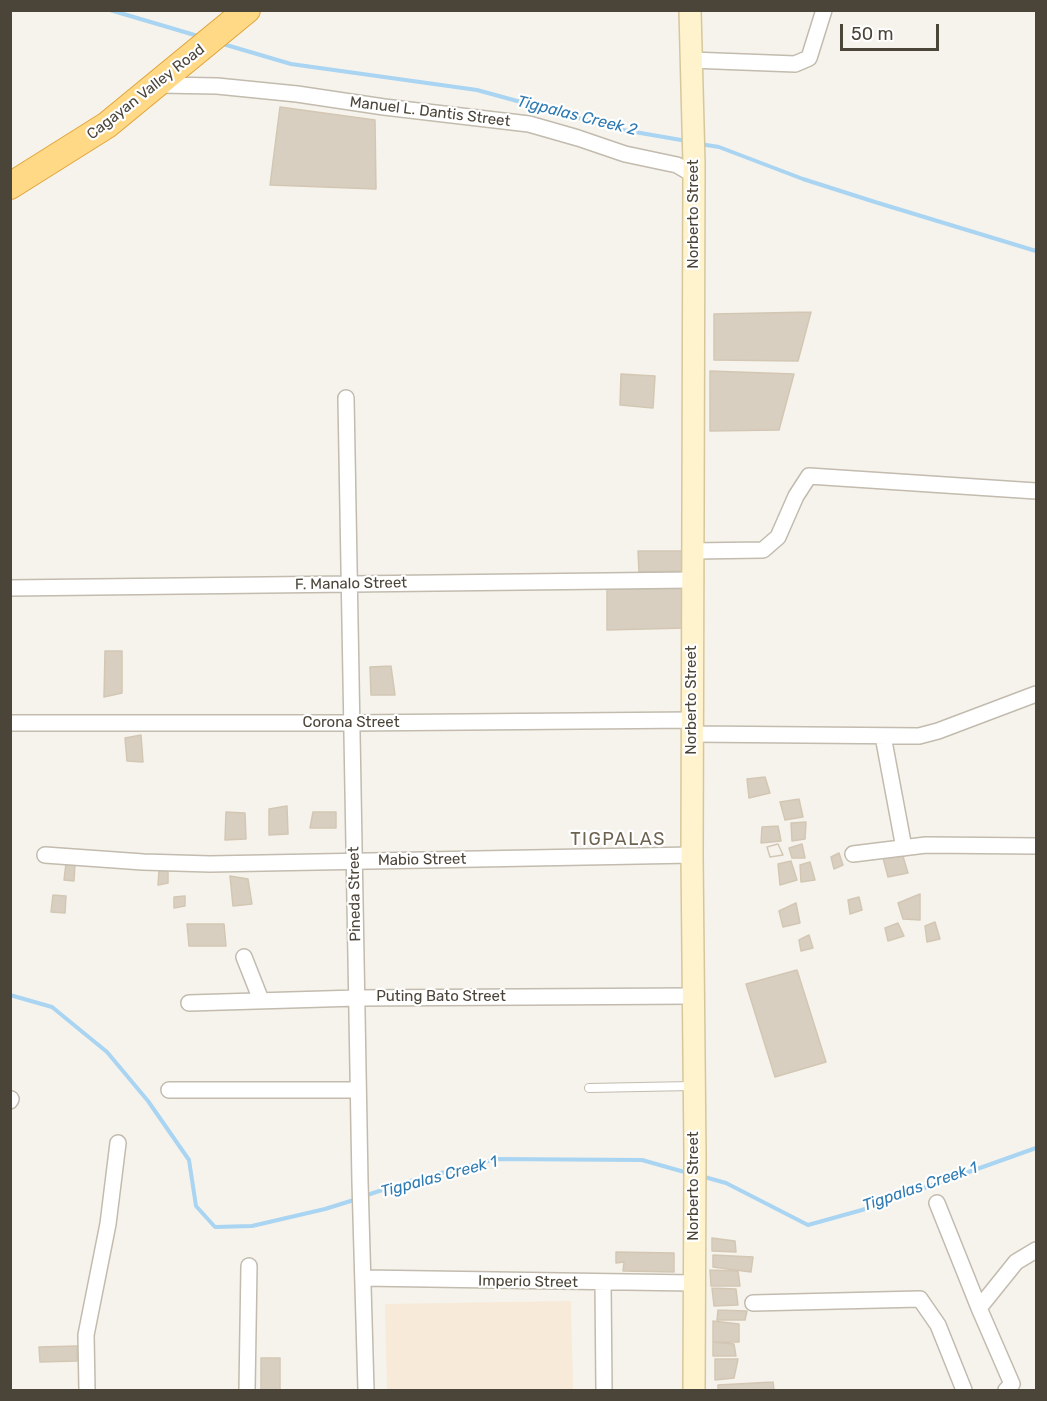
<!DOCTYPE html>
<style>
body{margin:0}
#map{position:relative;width:1047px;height:1401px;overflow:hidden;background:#f6f3ec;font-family:Rubik,sans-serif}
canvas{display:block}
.frame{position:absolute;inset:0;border:12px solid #4b4439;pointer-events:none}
.scale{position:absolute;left:840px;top:24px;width:99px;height:27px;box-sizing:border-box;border:3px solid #4b4439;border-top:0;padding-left:8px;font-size:18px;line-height:21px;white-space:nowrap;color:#4b4439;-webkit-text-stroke:4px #fff;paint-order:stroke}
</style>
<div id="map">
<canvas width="1047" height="1401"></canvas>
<div class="frame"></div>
<div class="scale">50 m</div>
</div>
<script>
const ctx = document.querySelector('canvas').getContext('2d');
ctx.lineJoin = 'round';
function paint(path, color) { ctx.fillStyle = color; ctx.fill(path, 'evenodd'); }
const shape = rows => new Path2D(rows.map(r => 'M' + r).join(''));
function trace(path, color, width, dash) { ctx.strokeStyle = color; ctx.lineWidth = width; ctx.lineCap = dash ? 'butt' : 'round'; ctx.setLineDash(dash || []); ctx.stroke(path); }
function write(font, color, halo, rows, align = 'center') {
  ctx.font = font + ' Rubik,sans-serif'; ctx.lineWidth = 4.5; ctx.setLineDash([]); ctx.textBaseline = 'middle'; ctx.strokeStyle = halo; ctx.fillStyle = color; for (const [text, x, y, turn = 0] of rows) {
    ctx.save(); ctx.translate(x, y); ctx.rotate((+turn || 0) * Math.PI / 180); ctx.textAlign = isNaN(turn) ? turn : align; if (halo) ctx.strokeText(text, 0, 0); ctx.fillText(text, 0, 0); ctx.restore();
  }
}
paint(shape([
 [571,1301,573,1390,387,1390,385,1304]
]), '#f7ead8');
trace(shape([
 [110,10,198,36],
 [223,44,291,64,477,90,623,130,687,141],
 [700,144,719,147,803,179,875,202,1036,251],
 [10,995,52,1007,107,1052,148,1101,189,1160,196,1206,215,1227,252,1226,325,1209,357,1199],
 [701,1176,726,1183,808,1225,862,1210,1036,1148],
 [364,1196,410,1181,496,1159,642,1160,688,1173]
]), '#a9d4f2', 4);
const building = shape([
 [280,107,375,120,376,189,270,185,280,107],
 [811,312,798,361,714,360,714,314,811,312],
 [710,371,794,374,779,430,710,431,710,371],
 [621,374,655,376,653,408,620,405,621,374],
 [638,551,682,551,683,571,639,572,638,551],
 [685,588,685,628,607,630,607,589,685,588],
 [105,651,122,651,122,693,104,697,105,651],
 [391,666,395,695,371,695,370,667,391,666],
 [141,735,143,762,127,761,125,738,141,735],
 [765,777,770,793,749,798,747,779,765,777],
 [799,799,803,817,785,820,780,802,799,799],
 [287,806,288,834,269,835,269,809,287,806],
 [226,812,245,813,246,839,225,840,226,812],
 [313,812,336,812,336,828,310,828,313,812],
 [806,822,805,839,792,841,791,823,806,822],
 [778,826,781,841,761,843,762,827,778,826],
 [778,844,783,855,770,857,767,847,778,844],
 [778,844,783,855,770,857,767,847,778,844],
 [802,844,805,858,792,858,789,848,802,844],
 [839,853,843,865,834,869,831,857,839,853],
 [902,853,908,873,888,877,883,858,902,853],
 [791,861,797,880,780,885,778,864,791,861],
 [810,862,815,880,801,882,800,865,810,862],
 [66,863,75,864,74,881,64,880,66,863],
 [159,871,168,871,168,883,158,885,159,871],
 [230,876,248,879,252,904,233,906,230,876],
 [920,894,920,920,903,919,898,903,920,894],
 [53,895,66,896,65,913,51,912,53,895],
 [185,896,185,906,174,908,174,897,185,896],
 [859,897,862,910,850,914,848,900,859,897],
 [796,903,800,923,783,927,779,911,796,903],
 [935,922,940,939,927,942,925,926,935,922],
 [898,923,904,936,888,941,885,928,898,923],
 [187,924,224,924,226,946,189,946,187,924],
 [809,935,813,948,801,951,799,940,809,935],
 [797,970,826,1062,775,1077,746,984,797,970],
 [712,1238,735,1241,736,1252,712,1251,712,1238],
 [616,1252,674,1253,674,1272,623,1271,624,1262,616,1263,616,1252],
 [713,1255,753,1257,751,1272,713,1267,713,1255],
 [710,1270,738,1271,740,1286,711,1286,710,1270],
 [712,1288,736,1289,738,1305,714,1306,712,1288],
 [718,1310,747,1311,745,1320,717,1320,718,1310],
 [713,1321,739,1324,739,1342,713,1342,713,1321],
 [713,1342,734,1344,736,1356,713,1356,713,1342],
 [77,1346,77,1361,40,1362,39,1347,77,1346],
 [261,1358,280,1358,280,1390,261,1390,261,1358],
 [715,1359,738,1359,734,1378,715,1380,715,1359],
 [773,1382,774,1390,718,1390,718,1385,773,1382]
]);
paint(building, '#d8cfc1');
trace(building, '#d3c7b4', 1.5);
const service = shape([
 [589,1088,692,1086]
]);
const minor = shape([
 [691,60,795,64,809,58,824,10],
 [159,85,217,86,297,94,384,107,529,124,578,138,625,154,677,165,694,175],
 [346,398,360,1182,366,1390],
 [693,551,763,550,778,537,796,496,809,476,1036,491],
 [10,588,692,580],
 [10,723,351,723,692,720],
 [692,734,919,736,938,731,1036,694],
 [883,736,904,848],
 [853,854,926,845,1036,846],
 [45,855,143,862,210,864,692,855],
 [244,957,261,1000],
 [189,1003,357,998,693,996],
 [169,1090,358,1090],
 [10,1101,11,1099],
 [937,1203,979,1308],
 [363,1278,693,1283],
 [603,1283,604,1390],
 [753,1303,920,1299,938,1325,964,1390],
 [87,1390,86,1335,108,1224,118,1143],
 [247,1390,249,1266],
 [1006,1390,1012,1384,979,1308,1016,1262,1036,1250]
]);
const secondary = shape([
 [690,10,694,164,692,855,695,1155,694,1390]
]);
const trunk = shape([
 [10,186,107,125,247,10]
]);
trace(service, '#c2bbae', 10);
trace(minor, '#c2bbae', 18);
trace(secondary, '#d6c79b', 24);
trace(trunk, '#e0a43c', 28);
trace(service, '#fff', 8);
trace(minor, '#fff', 15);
trace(secondary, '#fff3cd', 21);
trace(trunk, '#ffd985', 26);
write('15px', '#4b4439', '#fff', [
 ["Cagayan Valley Road",146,92,-38],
 ["Manuel L. Dantis Street",430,112,7],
 ["Norberto Street",694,214,-90],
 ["F. Manalo Street",351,584,-1],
 ["Norberto Street",692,700,-90],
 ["Corona Street",351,723],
 ["Mabio Street",422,860,-1],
 ["Pineda Street",355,894,-91],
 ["Puting Bato Street",441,997],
 ["Norberto Street",694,1186,-90],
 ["Imperio Street",528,1282,1]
]);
write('italic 16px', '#2e7ab2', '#fff', [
 ["Tigpalas Creek 2",577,116,14],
 ["Tigpalas Creek 1",439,1177,-15],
 ["Tigpalas Creek 1",920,1187,-19]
]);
ctx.letterSpacing = '1.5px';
write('18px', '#6e6250', '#fff', [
 ["TIGPALAS",618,840]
]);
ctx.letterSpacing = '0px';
</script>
